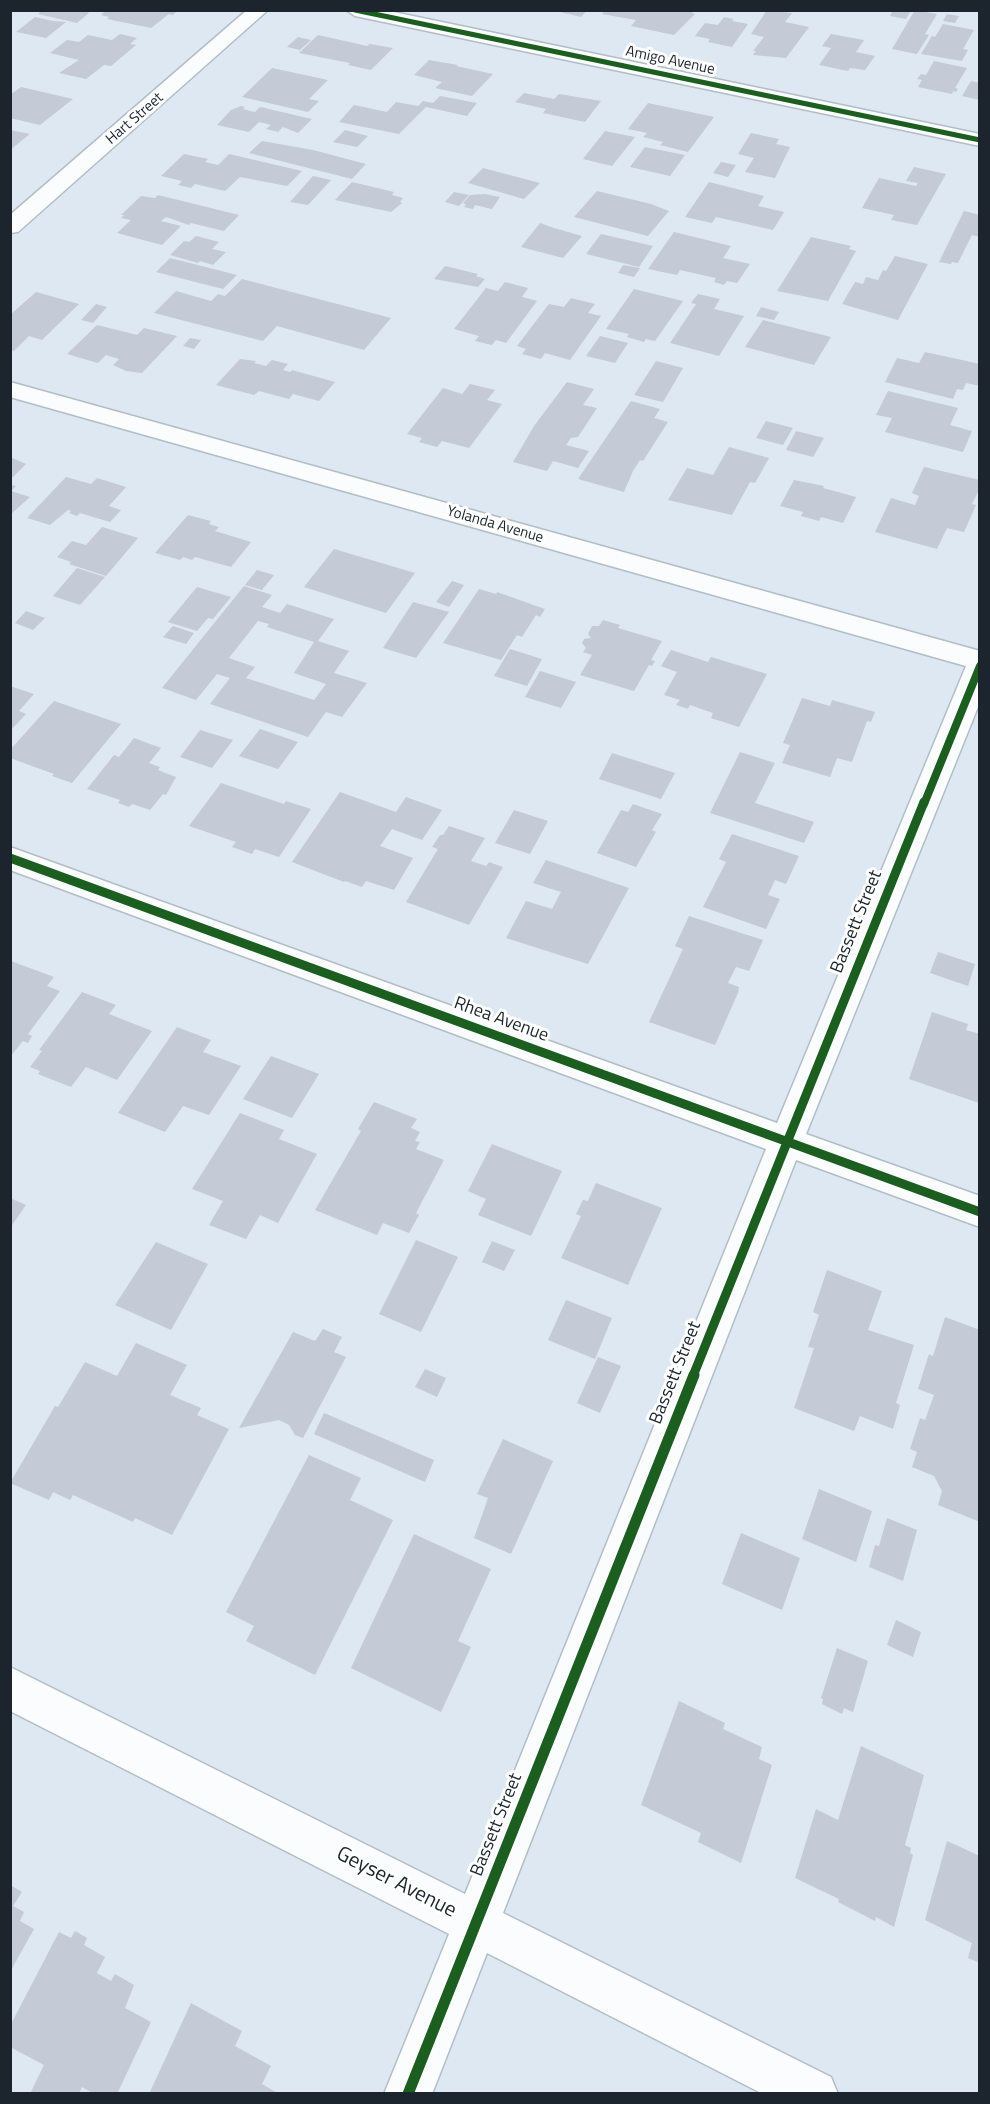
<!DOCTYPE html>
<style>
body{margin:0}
#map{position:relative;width:990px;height:2104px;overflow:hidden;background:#dde8f3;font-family:"Titillium Web",sans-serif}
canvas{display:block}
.frame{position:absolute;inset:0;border:12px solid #1c252d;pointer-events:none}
</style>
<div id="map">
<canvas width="990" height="2104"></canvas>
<div class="frame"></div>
</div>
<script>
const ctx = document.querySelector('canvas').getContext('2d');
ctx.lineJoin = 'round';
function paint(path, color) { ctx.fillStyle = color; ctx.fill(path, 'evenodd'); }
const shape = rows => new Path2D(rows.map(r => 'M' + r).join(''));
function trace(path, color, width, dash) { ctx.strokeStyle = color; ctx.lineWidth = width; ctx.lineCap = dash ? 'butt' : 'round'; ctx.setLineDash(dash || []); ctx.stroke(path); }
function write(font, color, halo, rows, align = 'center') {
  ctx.font = font + ' "Titillium Web",sans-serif'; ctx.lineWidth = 6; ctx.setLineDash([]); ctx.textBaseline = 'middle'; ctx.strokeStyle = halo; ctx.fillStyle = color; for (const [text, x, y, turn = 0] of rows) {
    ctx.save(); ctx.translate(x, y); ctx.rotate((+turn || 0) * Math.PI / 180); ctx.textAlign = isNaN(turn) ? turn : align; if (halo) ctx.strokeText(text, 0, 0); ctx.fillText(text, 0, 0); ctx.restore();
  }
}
paint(shape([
 [42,10,89,10,87,12,89,13,77,23,38,14],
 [106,10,178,10,173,15,169,14,151,28,107,19,109,17,101,15],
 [552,10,587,10,581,17],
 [605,10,694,10,692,13,695,14,674,35,631,26,636,20,602,14],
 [767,10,792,13,785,22,809,27,786,58,753,55,756,51,753,51,764,37,751,34],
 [893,10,901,10,910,12,906,19,890,16],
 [915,10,937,14,925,34,929,35,917,54,892,49],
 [947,14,959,16,955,23,943,21],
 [35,17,53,21,66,22,46,38,16,32],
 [724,17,734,19,732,21,748,24,732,47,708,42,710,39,695,36,705,23,718,25],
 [943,24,974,30,963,49,968,50,962,61,921,54,932,36,935,37],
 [120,34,137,38,130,44,136,45,111,66,104,65,86,79,59,73,79,60,50,53,67,40,79,42,88,35,112,40],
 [831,34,864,40,856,52,875,56,865,70,850,68,848,71,819,65,831,48,822,46],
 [318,35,367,46,370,44,393,48,371,70,348,65,350,63,299,53],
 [298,37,311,40,300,50,287,47],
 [429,60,458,65,456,66,493,74,472,96,435,88,442,82,414,75],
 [934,61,967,68,955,88,958,89,956,92,953,91,952,94,918,87,922,80,917,79,921,74,926,75],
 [272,68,328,80,309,99,319,101,308,112,242,97],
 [971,81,980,83,980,100,962,96],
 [21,87,73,99,40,125,10,118,10,95],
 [524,93,554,99,559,94,601,101,585,122,543,113,546,109,515,102],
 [440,96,477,103,467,116,426,107,399,134,339,122,354,105,387,112,396,102,418,106,423,101,433,103],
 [648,103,714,117,688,152,660,145,663,142,643,137,647,133,628,129],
 [241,106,245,107,243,109,255,112,260,107,312,119,298,133,283,127,278,132,266,129,271,125,259,122,249,132,217,125,231,110],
 [10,130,30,134,10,150],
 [345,130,368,136,357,147,333,142],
 [605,131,635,137,612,166,583,159],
 [751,133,779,139,776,144,790,147,775,178,745,172,754,158,738,154],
 [262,141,313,150,366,164,352,179,249,153],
 [645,147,685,155,670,176,630,167],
 [184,154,208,159,205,162,218,165,229,154,302,171,287,186,240,177,225,191,195,184,191,188,178,185,182,181,161,176],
 [721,162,736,165,728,177,713,173],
 [914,167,946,174,917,225,891,220,894,215,862,208,879,178,916,186,918,183,906,181],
 [483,168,540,183,524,199,468,183],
 [313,176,331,180,308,205,290,202],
 [352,182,394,192,392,195,403,198,400,202,402,203,391,212,335,200],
 [709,182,764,196,758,206,784,212,773,230,716,217,712,223,685,217],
 [597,191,651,204,669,211,648,236,574,217],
 [454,192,469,195,459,206,445,202],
 [485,194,500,197,492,209,475,205,473,209,464,207,466,204,463,203,470,195],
 [158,195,239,215,224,231,191,223,189,225,166,217,161,221,181,226,162,245,117,233,131,220,121,218,124,215,121,215,141,196,155,198],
 [964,211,980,215,980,237,972,235,958,263,952,262,951,264,939,262],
 [540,223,554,228,582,236,563,258,521,247],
 [674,232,731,246,723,258,750,264,737,283,727,281,724,285,714,282,716,278,680,270,677,275,648,269],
 [601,234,653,246,639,267,586,254],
 [196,236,219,242,212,249,226,252,213,265,200,261,198,263,170,255,184,241,189,242],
 [811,237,851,246,849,249,856,251,828,301,777,291],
 [895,256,928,264,898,320,842,304,855,282,863,284,866,277,878,280,883,270,886,271],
 [170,258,237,275,223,289,156,272],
 [623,265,640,268,634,277,618,273],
 [445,266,478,274,476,276,485,279,478,287,434,279],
 [242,279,391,318,364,350,277,326,263,341,154,313,176,291,211,301,218,294,225,296],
 [505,282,528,288,522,297,537,301,506,343,496,340,492,345,475,341,479,336,454,329,486,288,498,291],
 [634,289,683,301,655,341,646,339,644,342,627,337,629,334,606,329],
 [36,292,79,304,42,340,29,336,14,351,10,350,10,315],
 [698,294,720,299,714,309,744,316,719,356,670,343,696,304,691,303],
 [571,298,595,304,588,313,601,316,570,360,545,353,541,359,522,354,526,349,517,346,549,304,564,307],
 [96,304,107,307,93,323,81,320],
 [761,307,779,312,774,320,756,316],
 [763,320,831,337,814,365,745,347],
 [97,325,137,335,144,328,177,336,142,373,126,371,113,365,119,359,106,355,98,363,67,354],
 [600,336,628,343,615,363,586,356],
 [190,338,201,340,194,349,183,346],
 [925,352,980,364,980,386,966,383,963,390,957,389,953,399,885,382,897,358,919,363],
 [240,359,256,361,254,363,266,366,272,360,288,364,283,370,290,372,292,370,335,382,319,401,293,394,289,399,259,391,254,395,216,385],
 [656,361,683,368,663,402,634,395],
 [567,382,594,389,583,405,597,408,578,437,571,438,566,445,589,451,578,468,553,461,547,471,513,462,534,426],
 [470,384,495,390,487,400,502,404,469,448,442,441,437,447,419,442,422,438,407,434,443,388,462,394],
 [888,391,958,408,950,425,972,431,963,452,885,432,892,418,876,415],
 [631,401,660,409,654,418,668,422,643,461,640,460,633,471,624,492,578,479],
 [766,421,793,428,783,445,756,438],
 [796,431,824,438,813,457,786,450],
 [729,447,769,458,755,483,750,482,732,515,668,500,687,468,713,475],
 [10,457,26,464,10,480],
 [924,467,980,480,980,488,972,504,976,505,964,532,947,528,937,549,875,532,891,498,915,505,919,496,912,493],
 [66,477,91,484,97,478,126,487,109,506,121,510,110,522,80,513,77,516,69,513,71,511,68,510,50,525,27,518],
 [794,480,824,486,823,488,856,497,843,523,821,517,819,521,801,516,803,512,780,506],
 [10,485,16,486,11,491,30,497,10,515],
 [188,515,211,521,209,524,219,527,215,531,251,542,231,567,195,557,192,560,183,557,180,560,155,553],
 [102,527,138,538,106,576,69,564,71,562,57,557,72,541,86,545],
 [334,549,415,573,386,613,304,587],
 [77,568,105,577,80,605,53,596],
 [257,570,274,575,262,590,245,585],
 [452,581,464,585,449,607,436,602],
 [244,586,272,595,262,607,280,613,287,604,334,619,318,641,349,651,334,673,367,683,342,717,326,712,308,737,210,704,230,678,217,674,196,700,162,688],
 [258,621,269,624,267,627,314,642,294,673,326,684,314,700,246,678,255,667,229,658],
 [197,587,231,597,213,619,208,618,197,631,168,622],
 [479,589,496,594,497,592,545,609,540,617,536,615,522,637,517,635,501,660,443,643],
 [413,602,449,612,416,658,383,648],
 [26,611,45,618,33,630,15,623],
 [603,620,620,625,618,628,662,641,651,660,655,661,652,666,649,665,634,691,580,675,592,655,583,652,586,648,582,643,584,639,591,638,588,634,592,626,599,626],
 [173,626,194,633,186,644,163,637],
 [510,649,542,659,527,686,494,676],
 [671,650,708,662,711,657,767,674,739,727,711,718,713,713,690,705,688,709,676,705,680,700,664,695,677,672,661,666],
 [540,671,576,682,561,708,525,697],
 [10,686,34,694,19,711,26,714,10,731],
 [802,698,830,706,832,700,875,712,871,722,867,721,852,762,837,758,830,777,782,763,790,745,783,743],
 [54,701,121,724,72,783,52,776,54,774,10,758,10,750],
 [260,729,298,742,278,769,239,756],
 [200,730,233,740,212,768,180,757],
 [134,738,161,748,149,763,160,767,158,770,176,777,166,795,163,794,150,810,132,804,129,807,118,803,120,800,87,789,114,755,119,757],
 [740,752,775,763,755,803,814,822,804,843,710,813],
 [612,753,675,773,661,799,599,779],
 [221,783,284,804,286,801,311,809,279,857,255,849,252,854,232,847,236,842,189,826],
 [340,792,396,812,406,797,442,810,422,840,392,829,380,846,413,858,394,890,366,881,362,887,345,881,344,882,292,862],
 [633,804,662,814,652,830,656,832,636,867,597,853,621,810,628,812],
 [514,810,548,821,530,854,495,843],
 [449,826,485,838,471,861,486,866,489,862,503,867,469,925,406,902,438,849,432,847,440,835,443,835],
 [732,834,799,856,786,884,775,880,768,895,780,899,766,929,703,907,726,862,719,859],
 [546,860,629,888,588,964,506,938,526,901,552,909,561,892,533,883],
 [689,916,763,940,749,971,736,967,728,983,739,987,738,993,715,1045,649,1022,683,949,675,946],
 [938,952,975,964,968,986,930,973],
 [11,961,54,977,47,986,60,991,28,1034,32,1036,28,1043,23,1041,10,1057],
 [82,992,116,1005,109,1014,152,1031,117,1080,86,1067,71,1087,38,1074,40,1071,30,1067,42,1051,39,1050],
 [932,1012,968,1024,966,1030,980,1034,979,1103,909,1079],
 [177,1027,211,1040,203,1052,241,1066,209,1115,183,1106,165,1132,118,1113],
 [271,1056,319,1074,292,1118,243,1099],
 [374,1102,417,1119,411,1128,420,1132,415,1141,420,1142,416,1149,444,1160,416,1213,419,1215,409,1233,383,1223,377,1235,315,1210,361,1131,358,1129],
 [240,1113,284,1130,279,1139,317,1154,278,1223,260,1215,246,1239,209,1225,223,1201,192,1189],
 [492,1144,562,1171,531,1236,478,1215,486,1199,468,1191],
 [596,1183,662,1208,628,1285,561,1258,581,1216,576,1214,583,1200,588,1201],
 [10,1198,26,1205,10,1228],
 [416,1240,458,1257,421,1332,379,1314],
 [492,1241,515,1250,504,1271,482,1262],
 [156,1242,208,1264,171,1330,115,1305],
 [827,1270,882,1291,868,1330,914,1345,896,1403,900,1405,893,1429,860,1416,854,1431,794,1408,814,1348,808,1347,819,1315,813,1312],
 [566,1300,612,1318,595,1359,548,1340],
 [945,1317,980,1330,980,1522,938,1505,942,1491,934,1476,912,1467,917,1452,910,1449,920,1418,925,1420,934,1395,918,1389,929,1354,933,1356],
 [323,1329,342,1337,334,1352,346,1357,303,1438,295,1435,289,1425,279,1420,239,1428,293,1332,315,1341],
 [136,1343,187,1365,170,1395,201,1408,197,1415,229,1429,172,1535,135,1518,133,1522,73,1495,70,1500,53,1492,49,1500,10,1483,55,1406,58,1407,85,1362,117,1376],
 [598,1357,621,1366,600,1413,577,1403],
 [425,1369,446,1378,437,1397,415,1387],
 [324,1413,434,1460,425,1482,314,1434],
 [503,1439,553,1461,511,1554,474,1538,488,1498,477,1494],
 [309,1455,361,1478,350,1500,393,1520,315,1675,246,1641,254,1626,226,1612],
 [819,1489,872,1511,856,1562,802,1539],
 [887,1518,917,1530,903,1581,869,1567,875,1545,879,1546],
 [741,1533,800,1558,782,1610,722,1584],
 [414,1534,491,1569,458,1641,471,1647,441,1712,351,1668],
 [896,1620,921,1632,913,1657,887,1645],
 [837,1648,868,1661,853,1712,844,1708,842,1714,822,1704,823,1699,821,1698],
 [679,1701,725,1723,723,1729,762,1747,759,1759,772,1765,741,1863,698,1842,701,1833,641,1805],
 [861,1746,924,1775,905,1845,911,1848,910,1853,913,1855,894,1927,876,1917,875,1921,838,1902,839,1899,795,1878,816,1809,838,1820],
 [947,1841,980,1856,980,1963,968,1958,972,1943,925,1920],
 [10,1885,22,1892,13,1906,24,1912,20,1921,34,1929,10,1972],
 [75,1931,87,1938,84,1945,105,1957,97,1973,111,1981,115,1974,134,1985,125,2008,151,2022,117,2094,94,2094,82,2087,79,2094,30,2094,44,2065,10,2047,10,2026,59,1932,71,1938],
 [191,2003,242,2031,235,2046,271,2066,262,2084,279,2094,149,2094]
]), '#c4cad6');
const minor = shape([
 [346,10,384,10,980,134,980,146,355,16,346,10],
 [980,657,980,702,806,1134,980,1196,980,1227,796,1160,503,1913,831,2077,838,2094,763,2094,487,1953,432,2094,384,2094,449,1934,10,1711,10,1667,465,1894,766,1149,10,870,10,847,777,1123,966,666,970,659,980,657]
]);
const tertiary = shape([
 [247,10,268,10,18,232,10,233,10,215,247,10],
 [10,382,980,651,980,670,10,397,10,382]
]);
trace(minor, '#b3bdc5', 3);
trace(tertiary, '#b3bdc5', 3);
paint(minor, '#fafcfd');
paint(tertiary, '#fafcfd');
trace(shape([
 [355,10,980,140]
]), '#1b5e20', 5);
trace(shape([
 [924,804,980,666]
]), '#1b5e20', 8);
trace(shape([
 [10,858,980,1212],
 [693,1376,924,802]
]), '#1b5e20', 9);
trace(shape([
 [408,2094,694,1375]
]), '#1b5e20', 11);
write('15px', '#1c252d', '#fff', [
 ["Amigo Avenue",670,61,12],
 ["Hart Street",135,119,-41],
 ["Yolanda Avenue",495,525,16]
]);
write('18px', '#1c252d', '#fff', [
 ["Bassett Street",857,922,-68],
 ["Rhea Avenue",501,1020,20],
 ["Bassett Street",676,1373,-68],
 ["Bassett Street",497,1825,-68]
]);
write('21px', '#1c252d', '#fff', [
 ["Geyser Avenue",396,1883,27]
]);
</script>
